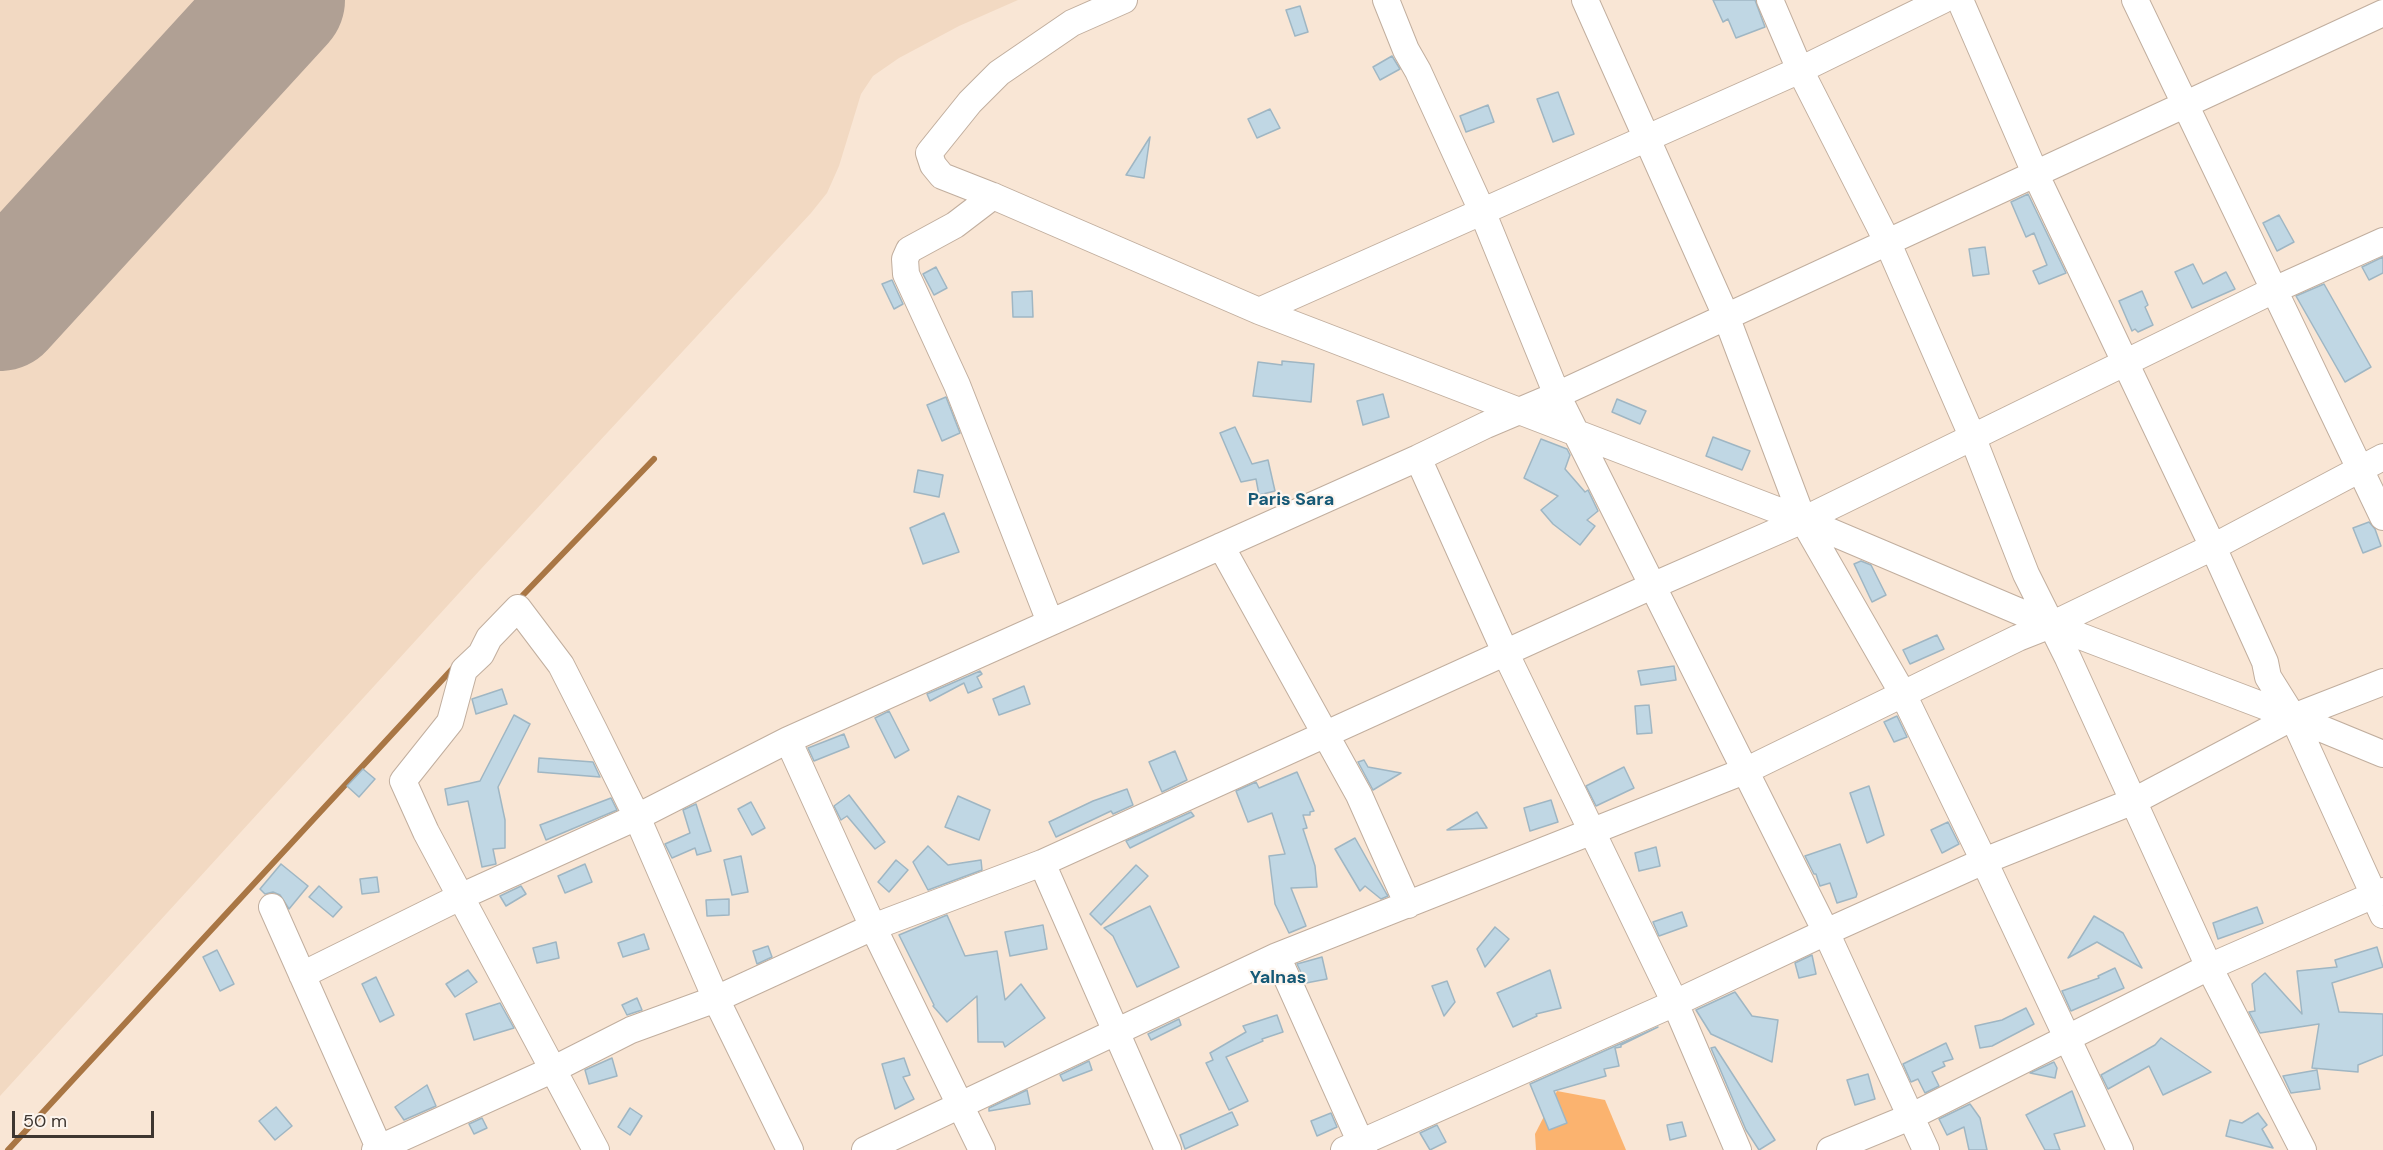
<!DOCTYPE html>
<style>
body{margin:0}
#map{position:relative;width:2383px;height:1150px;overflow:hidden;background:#f9e6d5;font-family:"DM Sans",sans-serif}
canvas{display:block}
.scale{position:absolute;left:12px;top:1111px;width:142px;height:27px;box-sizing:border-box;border:3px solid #3e3630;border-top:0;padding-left:8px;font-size:18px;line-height:21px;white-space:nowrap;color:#3e3630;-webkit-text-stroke:4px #fdf5ee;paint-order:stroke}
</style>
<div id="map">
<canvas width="2383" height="1150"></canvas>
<div class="scale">50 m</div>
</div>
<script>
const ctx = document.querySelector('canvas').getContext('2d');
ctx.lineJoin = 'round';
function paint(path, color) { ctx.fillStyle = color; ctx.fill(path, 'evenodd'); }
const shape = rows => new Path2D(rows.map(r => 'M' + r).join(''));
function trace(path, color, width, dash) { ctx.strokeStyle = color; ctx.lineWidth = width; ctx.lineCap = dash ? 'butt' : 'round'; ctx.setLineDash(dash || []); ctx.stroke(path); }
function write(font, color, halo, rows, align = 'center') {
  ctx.font = font + ' "DM Sans",sans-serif'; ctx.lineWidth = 4.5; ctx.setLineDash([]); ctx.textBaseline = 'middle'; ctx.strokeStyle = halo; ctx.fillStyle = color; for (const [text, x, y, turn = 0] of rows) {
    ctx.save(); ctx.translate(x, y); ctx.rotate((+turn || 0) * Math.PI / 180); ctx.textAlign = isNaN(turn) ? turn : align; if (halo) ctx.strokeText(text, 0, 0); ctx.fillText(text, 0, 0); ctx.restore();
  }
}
paint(shape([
 [0,0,1018,0,959,26,899,58,873,76,861,94,839,166,827,193,811,213,480,570,0,1096]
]), '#f2d9c2');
paint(shape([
 [1557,1091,1605,1100,1626,1150,1536,1150,1535,1134]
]), '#fbb36f');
trace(shape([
 [523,595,654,459],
 [8,1150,455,666]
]), '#a97644', 6);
trace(shape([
 [0,307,281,0]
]), '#b0a094', 128);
const building = shape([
 [1713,0,1755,0,1765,27,1736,38,1728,19,1723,22,1713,0],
 [1300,6,1308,32,1295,36,1286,10,1300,6],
 [1392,56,1400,69,1380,80,1373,67,1392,56],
 [1558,92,1574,134,1553,142,1537,99,1558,92],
 [1488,105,1494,122,1466,132,1460,116,1488,105],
 [1270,109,1280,128,1257,138,1248,119,1270,109],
 [1150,137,1144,178,1126,175,1150,137],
 [2028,194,2066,273,2039,284,2033,271,2047,265,2034,233,2026,237,2011,202,2028,194],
 [2279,215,2294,242,2277,251,2263,223,2279,215],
 [1985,247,1989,274,1973,276,1969,249,1985,247],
 [2383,257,2383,273,2369,280,2362,267,2383,257],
 [2193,264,2203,284,2226,272,2235,289,2192,308,2175,272,2193,264],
 [936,267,947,288,934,295,923,274,936,267],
 [892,280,903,304,894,309,882,284,892,280],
 [2324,284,2371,367,2345,382,2296,296,2324,284],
 [1032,291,1033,317,1013,317,1012,292,1032,291],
 [2142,291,2148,305,2145,307,2153,325,2138,332,2135,329,2132,331,2119,301,2142,291],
 [1282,361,1314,364,1311,402,1253,396,1258,362,1282,365,1282,361],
 [1383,394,1389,417,1363,425,1357,401,1383,394],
 [946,397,960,433,942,441,927,405,946,397],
 [1617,399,1646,411,1640,424,1612,412,1617,399],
 [1235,427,1252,464,1268,460,1275,491,1259,495,1256,479,1241,482,1220,433,1235,427],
 [1713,437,1750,451,1742,470,1706,456,1713,437],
 [1541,439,1567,449,1570,455,1565,469,1585,492,1588,490,1598,511,1587,520,1595,526,1580,545,1553,524,1541,510,1558,496,1524,478,1541,439],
 [918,470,943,475,939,497,914,492,918,470],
 [944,513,959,552,923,564,910,528,944,513],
 [2369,522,2375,529,2381,546,2363,553,2353,528,2369,522],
 [1861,561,1871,565,1886,595,1872,602,1854,564,1861,561],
 [1937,635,1944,649,1910,664,1903,650,1937,635],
 [1674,666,1676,680,1641,685,1638,671,1674,666],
 [980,671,982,674,977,677,982,687,968,693,964,683,930,701,927,694,980,671],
 [1024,686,1030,704,999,715,993,699,1024,686],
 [502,689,507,704,476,714,472,699,502,689],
 [1649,705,1652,733,1637,734,1635,706,1649,705],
 [889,711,909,750,895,758,875,718,889,711],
 [514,715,530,724,498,787,505,820,505,848,493,849,496,864,482,867,468,801,448,805,445,789,480,781,514,715],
 [1897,716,1907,737,1894,742,1884,722,1897,716],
 [844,734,849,747,814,761,808,748,844,734],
 [1175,751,1187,780,1162,792,1149,762,1175,751],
 [539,758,593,762,600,777,538,772,539,758],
 [1364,760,1368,767,1401,773,1373,790,1358,762,1364,760],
 [1624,767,1634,788,1596,806,1586,786,1624,767],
 [363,769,375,779,359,797,347,786,363,769],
 [1297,772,1314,811,1310,812,1310,815,1303,815,1307,828,1303,829,1315,866,1317,887,1291,888,1306,926,1289,933,1275,904,1269,856,1285,854,1272,813,1248,822,1236,791,1256,782,1259,788,1297,772],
 [1869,786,1884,835,1867,843,1850,793,1869,786],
 [1127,789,1133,805,1113,814,1111,811,1056,837,1049,822,1093,801,1127,789],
 [849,795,885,842,875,849,847,816,841,820,834,806,849,795],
 [958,796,990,810,979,840,945,827,958,796],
 [611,798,617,810,546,840,540,825,611,798],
 [1551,800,1558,822,1530,831,1524,808,1551,800],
 [751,802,765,828,752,835,738,809,751,802],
 [696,804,711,851,697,855,695,848,672,858,665,844,690,833,683,810,696,804],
 [1191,812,1194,816,1130,848,1126,841,1191,812],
 [1477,812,1487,828,1447,830,1477,812],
 [1948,822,1959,844,1942,853,1931,830,1948,822],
 [1355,838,1386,893,1388,896,1381,899,1365,886,1360,891,1335,849,1355,838],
 [1840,844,1857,894,1856,897,1837,903,1830,883,1820,886,1816,874,1814,874,1805,856,1840,844],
 [928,846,948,865,981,860,982,870,928,890,913,862,928,846],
 [1656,847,1660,866,1639,871,1635,853,1656,847],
 [741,856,748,892,732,895,724,860,741,856],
 [896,860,908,870,889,892,878,882,896,860],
 [281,864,308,886,289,909,280,895,273,892,265,894,260,889,281,864],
 [585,864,592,882,565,893,558,876,585,864],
 [1136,865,1148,876,1101,925,1090,914,1136,865],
 [377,877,379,892,362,894,360,879,377,877],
 [319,886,342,907,333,917,309,897,319,886],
 [521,886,526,894,506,906,500,896,521,886],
 [729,899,729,915,707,916,706,900,729,899],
 [1150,906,1179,967,1137,987,1113,936,1104,928,1150,906],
 [2257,907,2263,923,2218,939,2213,923,2257,907],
 [1682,912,1687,926,1659,936,1653,922,1682,912],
 [947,915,965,956,997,951,1005,1000,1021,984,1045,1018,1005,1047,1003,1042,978,1042,977,996,947,1022,933,1006,934,1005,899,935,947,915],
 [2094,916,2123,933,2142,968,2097,942,2068,958,2094,916],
 [1043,925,1047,949,1010,956,1005,932,1043,925],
 [1495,927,1509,939,1485,967,1477,949,1495,927],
 [644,934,649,949,623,957,618,943,644,934],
 [556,942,559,958,537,963,533,948,556,942],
 [768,946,772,957,757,964,753,951,768,946],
 [2377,947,2383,967,2332,983,2339,1012,2383,1014,2383,1055,2358,1065,2358,1072,2312,1068,2319,1024,2260,1033,2249,1012,2255,1011,2252,984,2265,973,2302,1014,2297,971,2337,967,2335,960,2377,947],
 [217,950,234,984,220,991,203,957,217,950],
 [1812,955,1816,974,1799,978,1795,963,1812,955],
 [1322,957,1327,979,1306,983,1297,964,1322,957],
 [2115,968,2124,988,2071,1011,2062,991,2099,978,2098,976,2115,968],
 [468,970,477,982,455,997,446,984,468,970],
 [1550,970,1561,1008,1536,1014,1537,1016,1513,1027,1497,993,1550,970],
 [376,977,394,1015,380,1022,362,984,376,977],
 [1447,981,1455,1002,1444,1016,1432,986,1447,981],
 [1735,992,1752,1016,1778,1020,1772,1062,1711,1034,1696,1010,1735,992],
 [637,998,642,1010,627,1015,622,1005,637,998],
 [500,1003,514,1028,474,1040,466,1014,500,1003],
 [2026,1008,2034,1024,1992,1046,1980,1048,1975,1026,2002,1020,2026,1008],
 [1277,1015,1283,1032,1262,1039,1263,1041,1226,1057,1248,1101,1229,1110,1206,1063,1213,1060,1210,1053,1246,1032,1243,1026,1277,1015],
 [1179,1019,1181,1025,1151,1040,1148,1034,1179,1019],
 [1658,1027,1621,1045,1621,1047,1615,1048,1619,1066,1604,1069,1606,1076,1554,1091,1567,1123,1549,1130,1530,1084,1658,1027],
 [2161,1038,2211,1072,2163,1095,2149,1066,2108,1089,2101,1075,2155,1045,2161,1038],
 [1946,1043,1953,1059,1943,1062,1945,1066,1932,1072,1939,1086,1925,1093,1918,1079,1911,1082,1903,1064,1946,1043],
 [1715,1047,1775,1140,1759,1150,1746,1130,1711,1048,1715,1047],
 [612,1058,617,1076,589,1084,585,1070,612,1058],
 [904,1058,910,1075,903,1077,914,1099,895,1109,882,1064,904,1058],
 [1089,1061,1092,1070,1063,1081,1060,1075,1089,1061],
 [2054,1062,2057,1068,2055,1078,2030,1073,2054,1062],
 [2317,1070,2320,1089,2291,1093,2283,1076,2317,1070],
 [1868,1074,1875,1099,1855,1105,1847,1080,1868,1074],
 [427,1085,436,1106,404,1120,395,1107,427,1085],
 [1027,1090,1030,1104,989,1111,989,1108,1027,1090],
 [2072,1091,2085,1126,2054,1134,2060,1150,2045,1150,2026,1115,2072,1091],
 [1970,1104,1980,1118,1987,1150,1969,1150,1964,1127,1947,1135,1939,1119,1970,1104],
 [276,1107,292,1126,275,1140,259,1121,276,1107],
 [630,1108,642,1116,630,1135,618,1127,630,1108],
 [1232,1112,1238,1125,1185,1149,1180,1135,1232,1112],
 [1331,1113,1337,1127,1317,1136,1311,1121,1331,1113],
 [2258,1113,2267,1125,2262,1129,2273,1148,2226,1136,2230,1120,2242,1123,2258,1113],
 [482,1118,487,1128,474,1134,469,1124,482,1118],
 [1682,1122,1686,1136,1670,1140,1667,1125,1682,1122],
 [1437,1125,1446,1142,1430,1150,1420,1133,1437,1125]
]);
paint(building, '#c0d7e4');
trace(building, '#9fb6c3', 1.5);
const minor = shape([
 [1124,0,1072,23,999,73,970,102,929,153,933,165,942,176,993,196,1259,311,1803,520,2051,625,2293,717,2383,754],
 [1386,0,1406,50,1418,71,1482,211,1557,395,1826,932,1926,1150],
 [1585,0,1726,316,1803,520,1903,694,1984,861,2120,1150],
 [1770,0,1800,70,1887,241,1972,436,2026,574,2068,658,2209,967,2303,1150],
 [1960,0,2035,173,2213,547,2265,662,2268,677,2293,717,2383,915],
 [2135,0,2383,517],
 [993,196,955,225,909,250,905,259,906,274,957,385,1050,622],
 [1259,311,1800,70,1943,0],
 [1418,458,1506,654,1675,1003,1738,1150],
 [1221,546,1359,795,1408,905],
 [788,740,873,927,982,1150],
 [1042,863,1168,1150],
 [272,907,380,1150],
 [1277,956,1364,1150],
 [302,975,460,897,637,817,788,740,1418,458,1486,425,1557,395,2383,13],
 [375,1150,552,1070,631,1030,716,999,873,927,1042,863,1652,586,1803,520,2274,290,2383,241],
 [596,1150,426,832,403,781,450,722,464,670,481,654,489,638,518,608,561,665,594,730,637,817,716,999,790,1150],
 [865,1150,1277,956,1747,770,2018,638,2051,625,2213,547,2383,457],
 [1344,1150,1675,1003,1826,932,1984,861,2134,801,2293,717,2383,682],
 [1830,1150,1910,1117,2209,967,2383,891]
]);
trace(minor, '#c1ae9e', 28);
trace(minor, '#fff', 26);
write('bold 18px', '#165976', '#fdf5ee', [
 ["Paris Sara",1291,500],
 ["Yalnas",1278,978]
]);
</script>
